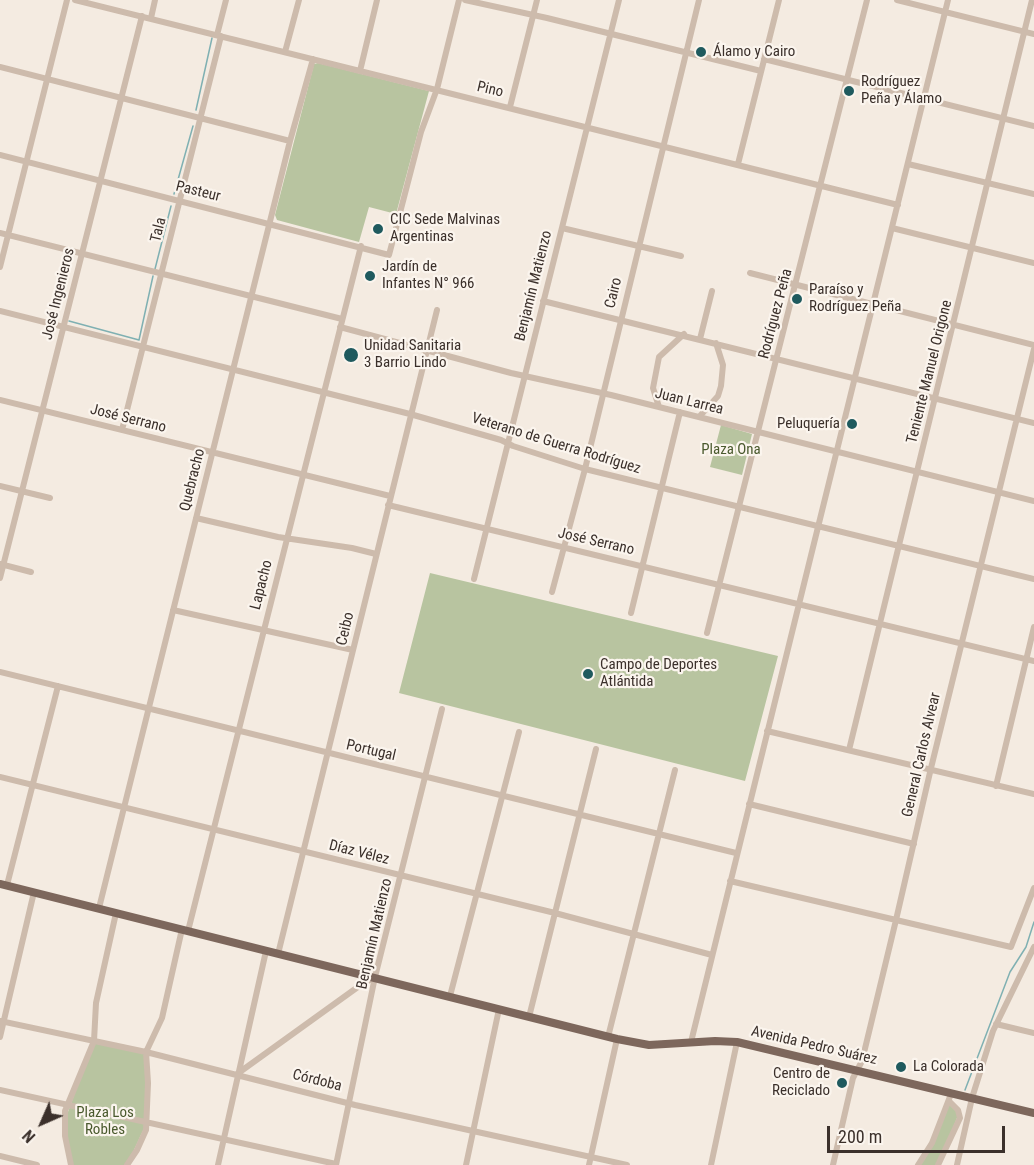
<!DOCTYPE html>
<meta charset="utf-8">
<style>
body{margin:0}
#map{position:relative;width:1034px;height:1165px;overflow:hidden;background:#f4ebe1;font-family:"Roboto Condensed",sans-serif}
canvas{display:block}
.north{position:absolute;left:12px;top:1093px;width:60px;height:60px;-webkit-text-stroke:4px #fbf5ee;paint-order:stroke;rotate:225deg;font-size:16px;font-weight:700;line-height:24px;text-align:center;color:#3b302b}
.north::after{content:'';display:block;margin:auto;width:21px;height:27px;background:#3b302b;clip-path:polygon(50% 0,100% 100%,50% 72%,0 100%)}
.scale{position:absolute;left:827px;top:1126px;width:178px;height:27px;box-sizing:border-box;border:3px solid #3b302b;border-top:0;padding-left:8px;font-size:18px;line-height:21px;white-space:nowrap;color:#3b302b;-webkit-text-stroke:4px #fbf5ee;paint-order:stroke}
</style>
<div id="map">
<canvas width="1034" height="1165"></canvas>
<div class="north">N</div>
<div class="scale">200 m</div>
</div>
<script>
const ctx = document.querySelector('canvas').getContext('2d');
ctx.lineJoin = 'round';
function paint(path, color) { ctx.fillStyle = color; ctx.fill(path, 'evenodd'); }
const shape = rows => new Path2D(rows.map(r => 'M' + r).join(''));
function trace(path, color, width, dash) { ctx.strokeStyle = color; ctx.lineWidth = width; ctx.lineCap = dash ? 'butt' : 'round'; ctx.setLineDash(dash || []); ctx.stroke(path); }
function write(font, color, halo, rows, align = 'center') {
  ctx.font = font + ' "Roboto Condensed",sans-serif'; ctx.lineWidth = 4.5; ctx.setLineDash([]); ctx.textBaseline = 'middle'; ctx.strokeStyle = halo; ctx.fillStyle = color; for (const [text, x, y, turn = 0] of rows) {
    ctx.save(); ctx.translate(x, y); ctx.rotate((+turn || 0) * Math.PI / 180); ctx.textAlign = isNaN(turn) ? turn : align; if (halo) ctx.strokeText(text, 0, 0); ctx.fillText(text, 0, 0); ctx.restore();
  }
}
paint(shape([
 [318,63,429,91,396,214,369,207,359,242,277,220,275,215,314,64],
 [721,425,752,434,742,475,710,467],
 [430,573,778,656,745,781,399,693],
 [94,1041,146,1052,147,1122,127,1165,71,1165,65,1120],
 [950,1102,959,1113,938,1165,918,1165]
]), '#b8c4a0');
trace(shape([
 [196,110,212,38],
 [174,194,193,126],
 [155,269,171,206],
 [69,321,139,340,153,276],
 [965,1090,1010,972,1026,947,1034,922]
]), '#7fb0b2', 1.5);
trace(shape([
 [75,0,898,205],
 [465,0,547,18,761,71],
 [897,0,1034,34],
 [151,18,155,0],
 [217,35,226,0],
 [285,52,299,0],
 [764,59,1034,126],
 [0,67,290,141],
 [360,71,377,0],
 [510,107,537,0],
 [0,155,389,255,421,132,437,89,459,0],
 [738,164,779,0],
 [908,164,1034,194],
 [562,228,681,256],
 [892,228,1034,263],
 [0,233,342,319],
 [0,267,67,0],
 [750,273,1034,345],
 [543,301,1034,423],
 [0,311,410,414,501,440,513,446,585,469,1034,579],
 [340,327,511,373,611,395,1034,501],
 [700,339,712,291],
 [0,400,390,496],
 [659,407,653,388,659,357,684,334],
 [699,417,718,396,721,386,723,365,716,343],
 [122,430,221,36],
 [0,486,50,498],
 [388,505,1034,661],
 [196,518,278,537,352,548,376,554],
 [0,564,31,572],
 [0,578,142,16],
 [474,579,619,0],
 [552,592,585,469,699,0],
 [173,610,353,650],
 [631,613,680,412],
 [707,633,867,0],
 [0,672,736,853],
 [767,731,1034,794],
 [849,750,1032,0],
 [0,777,555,913,712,955],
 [996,786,1034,627],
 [749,804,914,844],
 [730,881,1011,947,1034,888],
 [7,885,58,686],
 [99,908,290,141,313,59],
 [188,931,361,246],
 [278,954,437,310],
 [450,996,519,732],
 [529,1017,596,749],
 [0,1021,146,1052,355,1105,627,1165],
 [996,1024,1034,1033],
 [0,1037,34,892],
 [608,1037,675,770],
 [691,1042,948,0],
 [237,1074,362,984,375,977],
 [0,1090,336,1164],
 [0,1156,37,1165],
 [71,1165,65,1136,65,1111,94,1041,96,1003,116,913],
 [127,1165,137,1150,146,1130,148,1083,146,1052,162,1018,182,929],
 [218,1165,266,951],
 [336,1165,375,977,442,709],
 [466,1165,499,1009],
 [589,1165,617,1039],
 [711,1165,737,1042],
 [833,1165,853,1078,862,1061,896,920,931,768,1034,349],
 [918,1165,932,1143,951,1094],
 [938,1165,960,1118,958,1110,950,1102],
 [957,1165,972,1098,993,1031,1034,947]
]), '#cdbbac', 6);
trace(shape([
 [0,884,617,1039,649,1045,715,1041,737,1042,1034,1113]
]), '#7d675c', 8);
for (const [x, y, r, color] of [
 [701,52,6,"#1f5a5e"],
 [849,91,6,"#1f5a5e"],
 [378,229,6,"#1f5a5e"],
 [370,276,6,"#1f5a5e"],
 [797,299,6,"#1f5a5e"],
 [351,355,8,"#1f5a5e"],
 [852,424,6,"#1f5a5e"],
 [588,674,6,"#1f5a5e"],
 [901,1067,6,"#1f5a5e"],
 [842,1083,6,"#1f5a5e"]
]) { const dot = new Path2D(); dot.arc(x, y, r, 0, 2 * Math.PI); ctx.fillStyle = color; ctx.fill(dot); trace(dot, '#fbf5ee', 2); }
write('15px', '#3b302b', '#fbf5ee', [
 ["Álamo y Cairo",713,52],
 ["Rodríguez",861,82],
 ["Peña y Álamo",861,99],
 ["CIC Sede Malvinas",390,220],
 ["Argentinas",390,237],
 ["Jardín de",382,267],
 ["Infantes N° 966",382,284],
 ["Paraíso y",809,290],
 ["Rodríguez Peña",809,307],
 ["Unidad Sanitaria",364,346],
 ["3 Barrio Lindo",364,363],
 ["Peluquería",840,424,"right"],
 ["Campo de Deportes",600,665],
 ["Atlántida",600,682],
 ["La Colorada",913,1067],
 ["Centro de",830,1074,"right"],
 ["Reciclado",830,1091,"right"]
], 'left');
write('15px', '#3b302b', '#fbf5ee', [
 ["Pino",490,90,13],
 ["Pasteur",198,192,14],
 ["Tala",159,230,-76],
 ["Benjamín Matienzo",534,286,-76],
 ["Cairo",614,293,-76],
 ["José Ingenieros",59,294,-76],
 ["Rodríguez Peña",776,314,-75],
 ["Teniente Manuel Origone",930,372,-76],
 ["Juan Larrea",689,402,14],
 ["José Serrano",128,419,14],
 ["Veterano de Guerra Rodríguez",556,444,17],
 ["Quebracho",193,480,-76],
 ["José Serrano",596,542,13],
 ["Lapacho",262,585,-76],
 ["Ceibo",346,629,-77],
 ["Portugal",371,751,13],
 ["General Carlos Alvear",922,755,-77],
 ["Díaz Vélez",359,853,14],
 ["Benjamín Matienzo",375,934,-77],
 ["Avenida Pedro Suárez",814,1046,13],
 ["Córdoba",317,1081,14]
]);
write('15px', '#4a5a2e', '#fbf5ee', [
 ["Plaza Ona",731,450],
 ["Plaza Los",105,1113],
 ["Robles",105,1130]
]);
</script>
